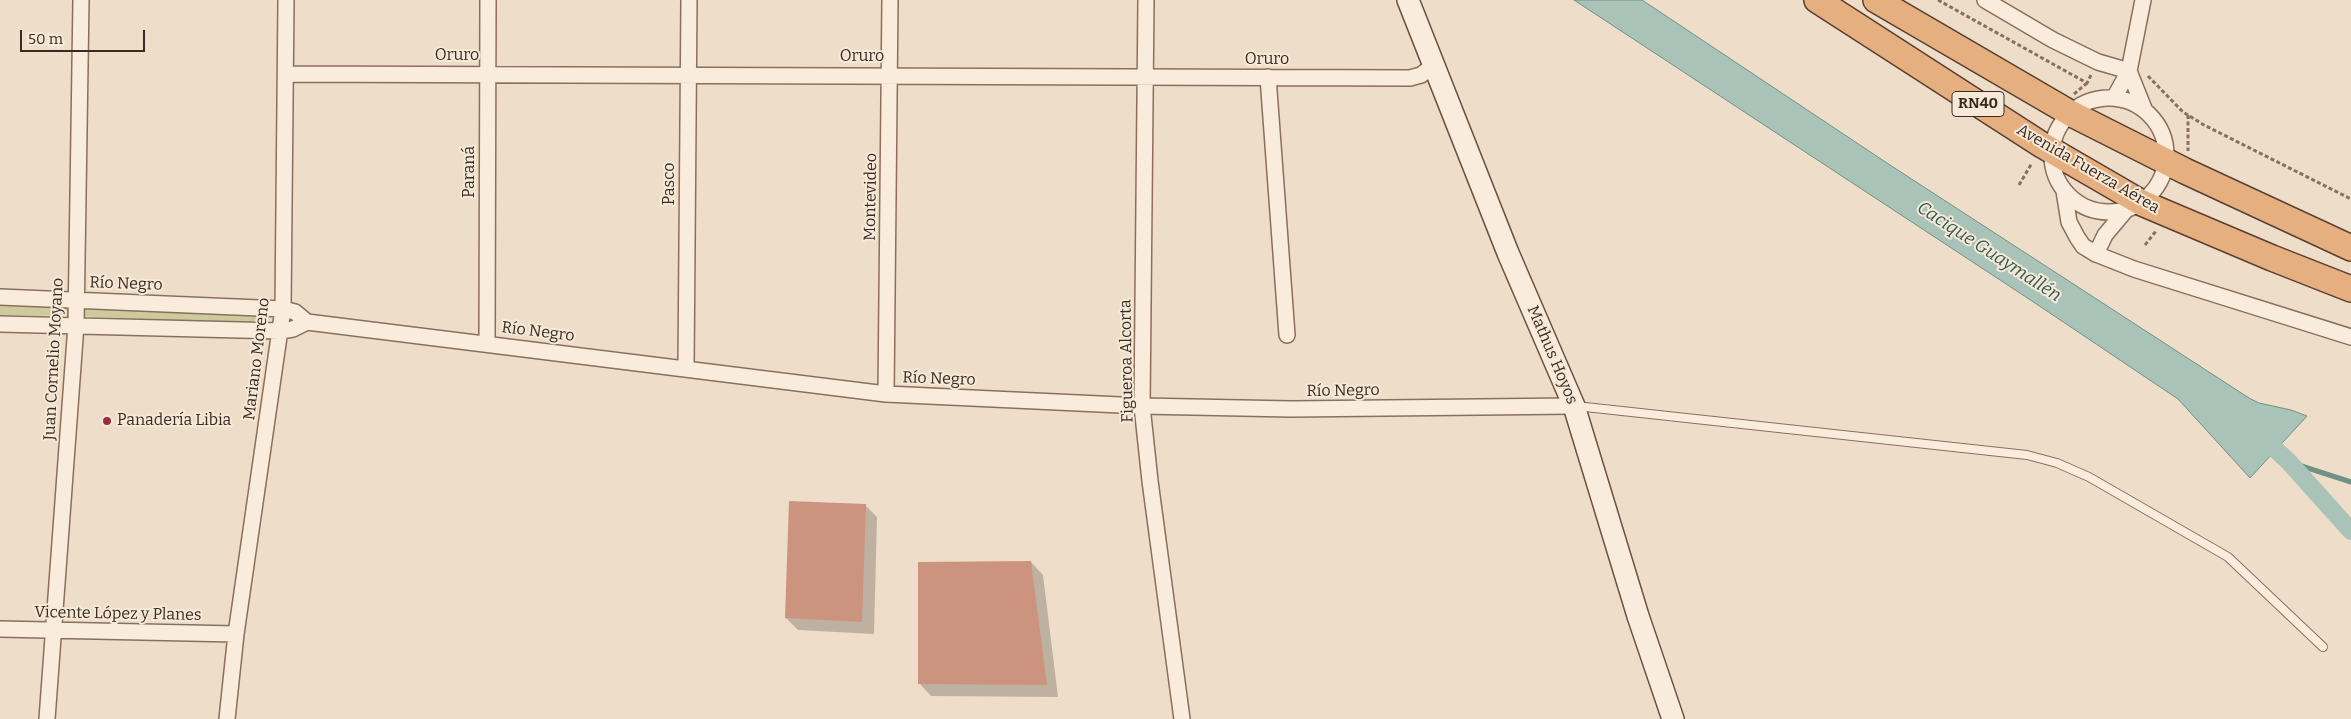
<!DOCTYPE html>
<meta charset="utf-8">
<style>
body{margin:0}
#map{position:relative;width:2351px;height:719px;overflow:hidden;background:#eedec9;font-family:Bitter,serif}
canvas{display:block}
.scale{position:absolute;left:20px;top:30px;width:125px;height:22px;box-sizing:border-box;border:2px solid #3b2a21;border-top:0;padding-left:6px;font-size:15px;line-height:18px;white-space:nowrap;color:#3b2a21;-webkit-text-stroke:4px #f6e9d8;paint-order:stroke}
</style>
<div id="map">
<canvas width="2351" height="719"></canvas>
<div class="scale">50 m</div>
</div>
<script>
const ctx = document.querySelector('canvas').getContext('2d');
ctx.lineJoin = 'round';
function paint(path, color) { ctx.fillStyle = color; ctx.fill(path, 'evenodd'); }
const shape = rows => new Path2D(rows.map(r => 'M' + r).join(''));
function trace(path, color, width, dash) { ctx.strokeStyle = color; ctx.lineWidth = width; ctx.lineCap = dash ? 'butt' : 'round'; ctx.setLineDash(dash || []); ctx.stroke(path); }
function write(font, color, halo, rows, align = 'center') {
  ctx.font = font + ' Bitter,serif'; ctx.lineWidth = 4; ctx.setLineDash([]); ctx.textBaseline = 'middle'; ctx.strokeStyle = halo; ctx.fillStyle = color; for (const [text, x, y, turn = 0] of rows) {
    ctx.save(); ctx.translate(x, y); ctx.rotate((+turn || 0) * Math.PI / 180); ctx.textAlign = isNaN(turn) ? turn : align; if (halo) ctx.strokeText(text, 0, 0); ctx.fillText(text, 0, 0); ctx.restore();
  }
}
paint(shape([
 [0,304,72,304,72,316,0,315],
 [79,306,251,312,257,318,250,324,79,316]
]), '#cdcb9c');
const water = shape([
 [1574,0,1642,0,1890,165,2249,398,2259,403,2291,410,2307,416,2250,478,2178,399,2032,301,1574,0]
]);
paint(water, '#a9c3b8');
trace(water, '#709184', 1);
paint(shape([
 [865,505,877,517,874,634,798,630,786,618],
 [1031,562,1043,575,1058,697,931,696,919,683]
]), '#0003');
trace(shape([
 [2289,462,2351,482]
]), '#709184', 5);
trace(shape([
 [2260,435,2289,462,2351,531]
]), '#a9c3b8', 18);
paint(shape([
 [789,501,866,504,862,622,785,618],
 [1031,561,1047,685,918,684,918,562]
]), '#cc947f');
const service = shape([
 [1576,406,2027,455,2057,463,2089,477,2228,557,2323,647]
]);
const minor = shape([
 [1146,0,1142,406,1150,481,1182,719],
 [1985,0,2053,40,2098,62,2129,71],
 [2129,71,2145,111],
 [286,74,1410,78,1421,75,1434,65],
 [1268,77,1287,335],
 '2052 155a57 57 0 1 1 114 0a57 57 0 1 1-114 0Z',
 [2114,98,2129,71,2143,0],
 [2064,191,2069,222,2077,237,2083,246,2096,254,2134,269,2351,337],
 [2096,254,2105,235,2126,210],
 [0,297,283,309,295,312,307,322,886,394,1142,406,1291,409,1574,406],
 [0,324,280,331,293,329,307,322],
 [487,343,488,0],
 [686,368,689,0],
 [886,394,890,0],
 [0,629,236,634],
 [47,719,76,325,81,0],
 [227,719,236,634,283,309,286,0]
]);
const secondary = shape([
 [1408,0,1508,253,1574,406,1638,616,1673,719]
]);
const trunk = shape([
 [1817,0,2042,145,2142,203,2272,258,2351,289],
 [1876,0,2070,113,2185,171,2351,248]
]);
trace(service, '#8b6f5d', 10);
trace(minor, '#8b6f5d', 18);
trace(secondary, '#6d5040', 24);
trace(trunk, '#593e31', 28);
trace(shape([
 [1938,0,2087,83,2091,75],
 [2148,76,2183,112,2204,125,2351,199],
 [2074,94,2087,83],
 [2188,115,2188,151],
 [2019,185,2032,163],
 [2145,245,2156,231]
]), '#8b6f5d', 3, [4, 2.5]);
trace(service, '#f9ecdc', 8);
trace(minor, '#f9ecdc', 15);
trace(secondary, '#f9ecdc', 21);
trace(trunk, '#e6af7f', 25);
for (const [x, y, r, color] of [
 [107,421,5,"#992e3e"]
]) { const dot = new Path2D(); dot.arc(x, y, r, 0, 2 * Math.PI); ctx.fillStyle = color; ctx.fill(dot); trace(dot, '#f6e9d8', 2); }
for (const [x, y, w] of [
 [1978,104,52]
]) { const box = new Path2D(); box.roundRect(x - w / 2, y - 12.5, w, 25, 4); ctx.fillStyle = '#f6e9d8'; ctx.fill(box); trace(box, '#3b2a21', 1); }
write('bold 15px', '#3b2a21', null, [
 ["RN40",1978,104]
]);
write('16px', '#3b2a21', '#f6e9d8', [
 ["Oruro",457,56],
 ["Oruro",862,57],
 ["Oruro",1267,60],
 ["Avenida Fuerza Aérea",2088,169,30],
 ["Paraná",470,172,-90],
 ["Pasco",670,184,-90],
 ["Montevideo",871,197,-89],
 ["Río Negro",126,284,2],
 ["Río Negro",538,332,7],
 ["Mathus Hoyos",1552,355,67],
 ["Juan Cornelio Moyano",54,359,-87],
 ["Mariano Moreno",257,359,-83],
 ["Figueroa Alcorta",1127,361,-91],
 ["Río Negro",939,379,2],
 ["Río Negro",1343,391,-1],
 ["Vicente López y Planes",118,614,1]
]);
write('16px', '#3b2a21', '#f6e9d8', [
 ["Panadería Libia",117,421]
], 'left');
write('italic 18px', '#305b52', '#f6e9d8', [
 ["Cacique Guaymallén",1989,252,33]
]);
</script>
